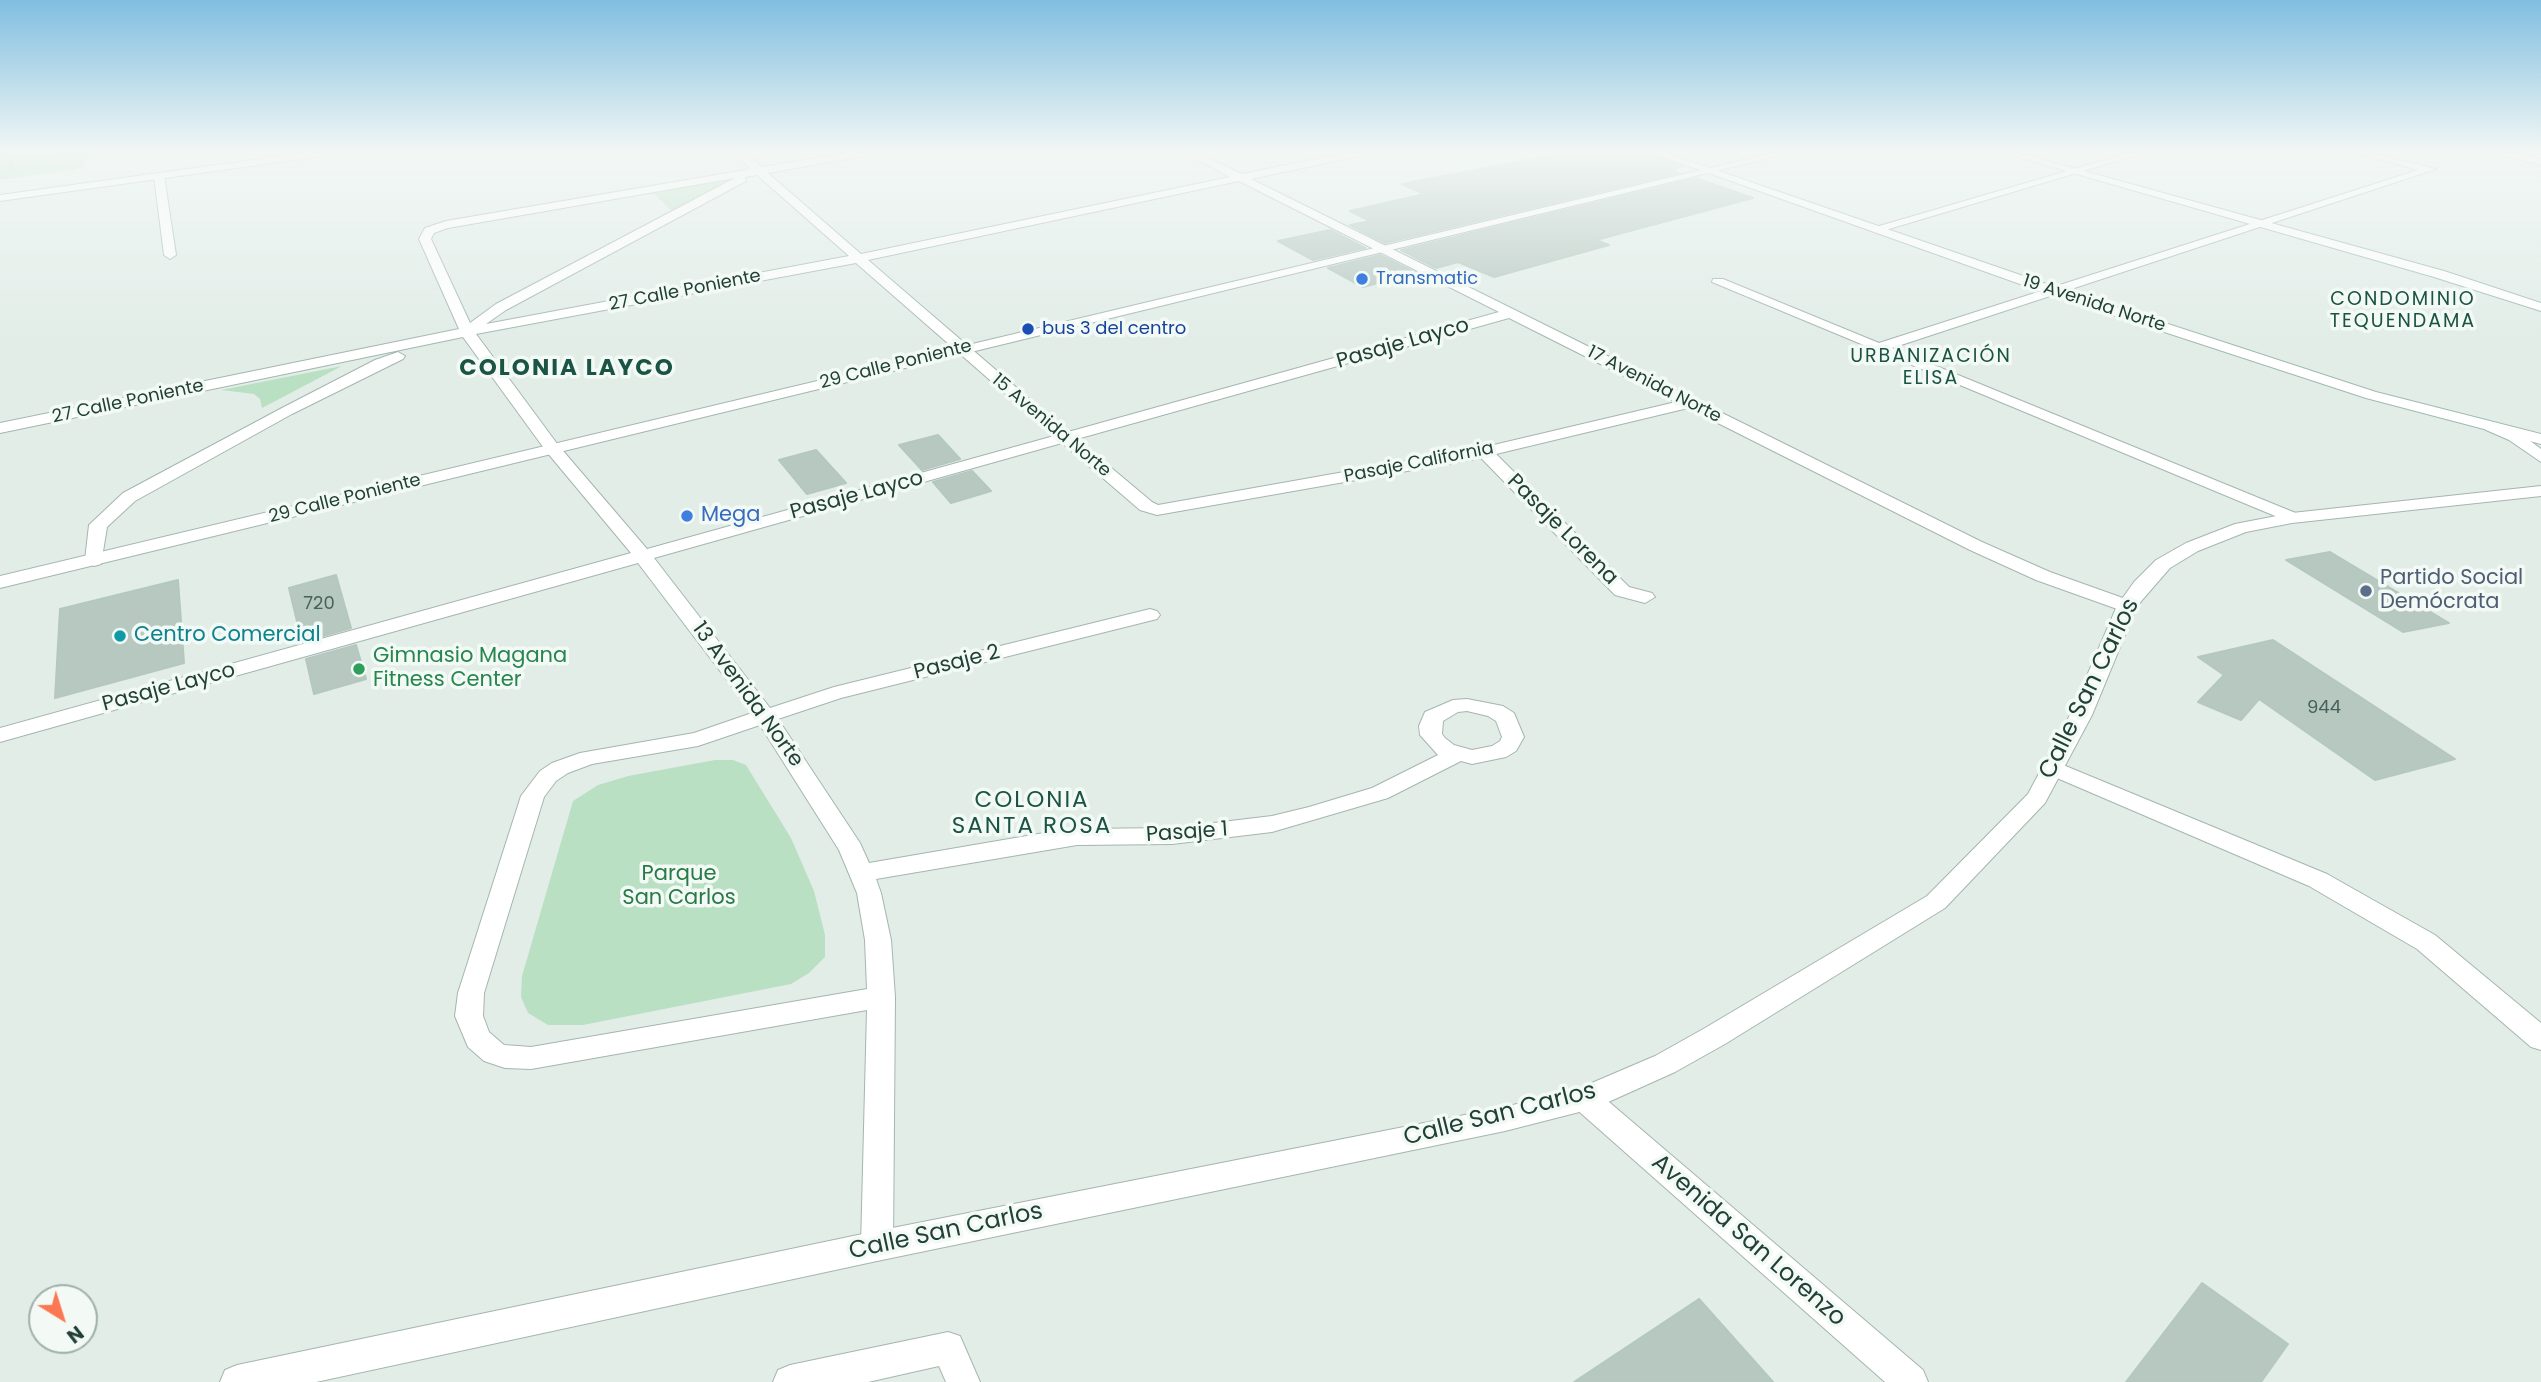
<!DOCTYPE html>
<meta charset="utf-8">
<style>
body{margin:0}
#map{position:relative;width:2541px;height:1382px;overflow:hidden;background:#e2ede8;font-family:Poppins,sans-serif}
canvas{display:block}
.north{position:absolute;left:28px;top:1284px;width:70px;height:70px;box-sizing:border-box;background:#f3faf6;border:2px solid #9fb0aa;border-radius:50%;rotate:142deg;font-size:19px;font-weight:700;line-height:28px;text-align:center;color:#214037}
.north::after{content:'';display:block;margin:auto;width:24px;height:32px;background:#fb7853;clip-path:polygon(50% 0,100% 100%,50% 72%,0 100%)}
</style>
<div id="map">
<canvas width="2541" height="1382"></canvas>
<div class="north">N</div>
</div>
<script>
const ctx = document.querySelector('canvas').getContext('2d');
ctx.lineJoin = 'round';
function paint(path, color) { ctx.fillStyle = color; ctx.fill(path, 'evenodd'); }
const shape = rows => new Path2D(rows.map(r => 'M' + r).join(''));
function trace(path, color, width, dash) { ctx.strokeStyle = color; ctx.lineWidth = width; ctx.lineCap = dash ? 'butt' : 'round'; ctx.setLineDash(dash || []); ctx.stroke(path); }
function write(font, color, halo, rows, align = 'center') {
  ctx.font = font + ' Poppins,sans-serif'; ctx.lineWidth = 7; ctx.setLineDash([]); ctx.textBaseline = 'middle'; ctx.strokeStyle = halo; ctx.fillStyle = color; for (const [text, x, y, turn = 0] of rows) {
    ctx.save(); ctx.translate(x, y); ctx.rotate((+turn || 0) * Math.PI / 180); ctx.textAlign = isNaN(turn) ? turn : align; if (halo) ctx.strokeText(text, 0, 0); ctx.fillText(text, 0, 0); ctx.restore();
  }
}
paint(shape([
 [0,151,87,151,84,168,0,180],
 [760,170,676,215,649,189],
 [342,366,262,408,260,399,254,394,221,390],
 [715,760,733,760,746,765,791,838,814,891,825,935,825,957,809,973,791,984,583,1025,548,1025,528,1013,521,997,522,976,573,801,598,785,628,776]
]), '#bae0c3');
const building = shape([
 [1572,151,1644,151,1683,166,1671,170,1679,173,1385,243,1350,225,1370,221,1350,211,1424,194,1402,184,1572,151],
 [1696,178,1753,198,1596,240,1609,245,1494,277,1458,262,1436,268,1401,250,1696,178],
 [1330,230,1365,248,1313,260,1278,241,1330,230],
 [1380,255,1416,273,1363,287,1328,268,1380,255],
 [938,435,960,459,922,470,899,445,938,435],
 [816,450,846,483,807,494,779,460,816,450],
 [972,471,991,491,951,503,933,482,972,471],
 [2330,552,2449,623,2403,632,2286,560,2330,552],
 [336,575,351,628,302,642,289,588,336,575],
 [178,580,184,663,55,698,60,609,178,580],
 [2273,640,2455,759,2375,780,2259,699,2241,720,2198,702,2224,675,2198,657,2273,640],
 [356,645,366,679,314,694,306,659,356,645],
 [2202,1283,2288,1344,2261,1382,2126,1382,2202,1283],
 [1699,1299,1773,1382,1574,1382,1699,1299]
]);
paint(building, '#b7c8c1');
trace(building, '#b4c8bf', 2);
const service = shape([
 [948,1332,960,1336,980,1382,946,1382,939,1366,868,1382,773,1382,778,1370,790,1365,948,1332]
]);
const minor = shape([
 [732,151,743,151,762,167,859,151,880,151,875,154,768,173,861,254,1230,177,1182,151,1194,151,1242,174,1355,151,1373,151,1368,154,1251,179,1982,542,2050,572,2134,602,2137,606,2134,610,2120,610,2036,580,1970,550,1688,408,1496,454,1629,587,1652,593,1655,597,1645,603,1615,595,1481,458,1157,515,1140,510,1062,443,654,558,770,708,834,687,1150,609,1157,611,1160,615,1157,619,841,698,778,719,860,843,869,863,1044,833,1077,829,1172,828,1272,816,1309,807,1372,788,1438,755,1420,735,1419,726,1425,712,1453,700,1467,699,1503,706,1514,713,1524,737,1516,751,1506,757,1472,764,1461,761,1388,798,1272,832,1172,844,1077,845,876,879,881,893,891,940,895,997,893,1246,888,1256,877,1261,866,1256,861,1246,867,1010,531,1069,505,1068,484,1061,468,1047,455,1016,458,993,521,796,540,771,552,763,580,753,694,733,752,713,638,563,0,742,0,728,631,553,546,451,463,337,0,433,0,423,459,329,419,239,425,228,446,221,751,169,732,151],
 [757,175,849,256,486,324,506,310,746,181,745,177,757,175],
 [735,178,496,304,470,323,431,239,434,233,448,228,735,178],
 [1239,181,1499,312,1068,432,868,260,1239,181],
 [856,263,1054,436,647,549,558,445,476,334,856,263],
 [1509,318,1676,402,1485,447,1158,505,1152,502,1077,439,1509,318],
 [1467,711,1488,716,1496,721,1502,737,1500,741,1492,746,1472,750,1454,745,1445,738,1442,734,1443,721,1458,712,1467,711],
 [760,725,839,850,857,893,865,940,867,989,531,1047,504,1045,489,1032,483,1016,484,993,544,797,556,781,568,773,592,764,698,746,760,725],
 [2135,151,2150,151,1879,232,1869,229,2135,151],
 [2347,151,2364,151,2436,169,1892,348,2298,514,2301,518,2292,523,1712,282,1713,279,1723,279,1879,343,2418,170,2347,151],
 [2486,151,2504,151,2541,159,2541,165,2486,151],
 [159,173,164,176,176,255,170,259,164,255,154,176,159,173],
 [398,352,405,356,403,359,292,414,135,501,107,527,101,564,94,566,85,560,89,525,123,493,282,408,375,360,398,352],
 [2051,760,2327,874,2435,935,2541,1023,2541,1050,2531,1047,2417,949,2309,886,2043,772,2040,767,2043,762,2051,760],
 [1585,1087,1595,1090,1923,1370,1928,1382,1885,1382,1575,1108,1570,1099,1575,1090,1585,1087]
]);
const tertiary = shape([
 [317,151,342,151,337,154,0,201,0,195,317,151],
 [1781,151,1798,151,0,588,0,576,1781,151],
 [2492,422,2521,434,2541,449,2541,462,2509,440,2486,430,2484,427,2492,422],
 [2541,486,2541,496,2292,523,2246,532,2198,551,2170,568,2137,606,2092,715,2045,803,1945,908,1725,1044,1675,1072,1595,1108,1505,1131,877,1261,316,1382,220,1382,225,1370,237,1365,877,1231,1505,1107,1580,1088,1655,1056,1705,1028,1927,896,2028,794,2070,715,2117,606,2134,582,2156,560,2186,543,2235,524,2292,513,2541,486]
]);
const secondary = shape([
 [1647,151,1661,151,2058,288,2376,392,2541,434,2541,444,2366,398,2048,294,1647,151],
 [1997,151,2012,151,2444,271,2541,303,2541,311,2434,277,1997,151]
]);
trace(service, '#a4b6af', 2);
trace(minor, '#a4b6af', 2);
trace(tertiary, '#a4b6af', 2);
trace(secondary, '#a0bab0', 2);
trace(shape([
 [0,152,6,151,11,161,10,171],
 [11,161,87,151]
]), '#81b3a2', 2.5, [2, 2.5]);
paint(service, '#fff');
paint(minor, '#fff');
paint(tertiary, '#fff');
paint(secondary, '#fff');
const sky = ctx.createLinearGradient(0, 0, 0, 344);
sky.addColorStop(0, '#81bee1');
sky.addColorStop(0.44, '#f2f7f5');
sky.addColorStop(1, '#f2f7f500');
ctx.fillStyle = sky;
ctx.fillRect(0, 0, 2541, 344);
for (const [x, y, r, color] of [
 [1362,279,7,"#3f7fe0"],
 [1028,329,7,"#1a4fb4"],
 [687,516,7,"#3f7fe0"],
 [2366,591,7,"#5c6f8a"],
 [120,636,7,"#0f9aa8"],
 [359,669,7,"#2e9e5b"]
]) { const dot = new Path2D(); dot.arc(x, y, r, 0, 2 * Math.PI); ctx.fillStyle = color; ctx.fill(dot); trace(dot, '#f3faf6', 2.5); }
write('18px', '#366cbe', '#f3faf6', [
 ["Transmatic",1376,279]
], 'left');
write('18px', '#214037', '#f3faf6', [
 ["27 Calle Poniente",685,291,-11],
 ["19 Avenida Norte",2094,304,18],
 ["29 Calle Poniente",896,365,-14],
 ["17 Avenida Norte",1654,385,27],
 ["27 Calle Poniente",128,402,-12],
 ["15 Avenida Norte",1051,426,40],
 ["Pasaje California",1419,463,-11],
 ["29 Calle Poniente",345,499,-14]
]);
write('18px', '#164399', '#f3faf6', [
 ["bus 3 del centro",1042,329]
], 'left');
write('18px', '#46625a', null, [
 ["720",319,604],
 ["944",2324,708]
]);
ctx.letterSpacing = '2px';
write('19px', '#1b5445', '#f3faf6', [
 ["CONDOMINIO",2403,300],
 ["TEQUENDAMA",2403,322],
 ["URBANIZACIÓN",1931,357],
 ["ELISA",1931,379]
]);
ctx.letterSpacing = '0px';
write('21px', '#214037', '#f3faf6', [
 ["Pasaje Layco",1403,344,-16],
 ["Pasaje Layco",857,496,-15],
 ["Pasaje Lorena",1562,530,45],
 ["Pasaje 2",957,663,-14],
 ["Pasaje Layco",169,688,-15],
 ["13 Avenida Norte",747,695,54],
 ["Pasaje 1",1187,833,-4]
]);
write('21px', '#366cbe', '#f3faf6', [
 ["Mega",701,516]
], 'left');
write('21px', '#4e5e75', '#f3faf6', [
 ["Partido Social",2380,579],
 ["Demócrata",2380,603]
], 'left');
write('21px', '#0d838f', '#f3faf6', [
 ["Centro Comercial",134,636]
], 'left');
write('21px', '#27864d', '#f3faf6', [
 ["Gimnasio Magana",373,657],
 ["Fitness Center",373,681]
], 'left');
write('21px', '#287a46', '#f3faf6', [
 ["Parque",679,875],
 ["San Carlos",679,899]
]);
ctx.letterSpacing = '2px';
write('bold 23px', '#1b5445', '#f3faf6', [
 ["COLONIA LAYCO",567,369]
]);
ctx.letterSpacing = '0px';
ctx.letterSpacing = '2px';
write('23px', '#1b5445', '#f3faf6', [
 ["COLONIA",1032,801],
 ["SANTA ROSA",1032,827]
]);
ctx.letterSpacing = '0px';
write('24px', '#214037', '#f3faf6', [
 ["Calle San Carlos",2090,689,-64],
 ["Calle San Carlos",1500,1115,-14],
 ["Calle San Carlos",946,1232,-12],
 ["Avenida San Lorenzo",1748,1241,41]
]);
</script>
